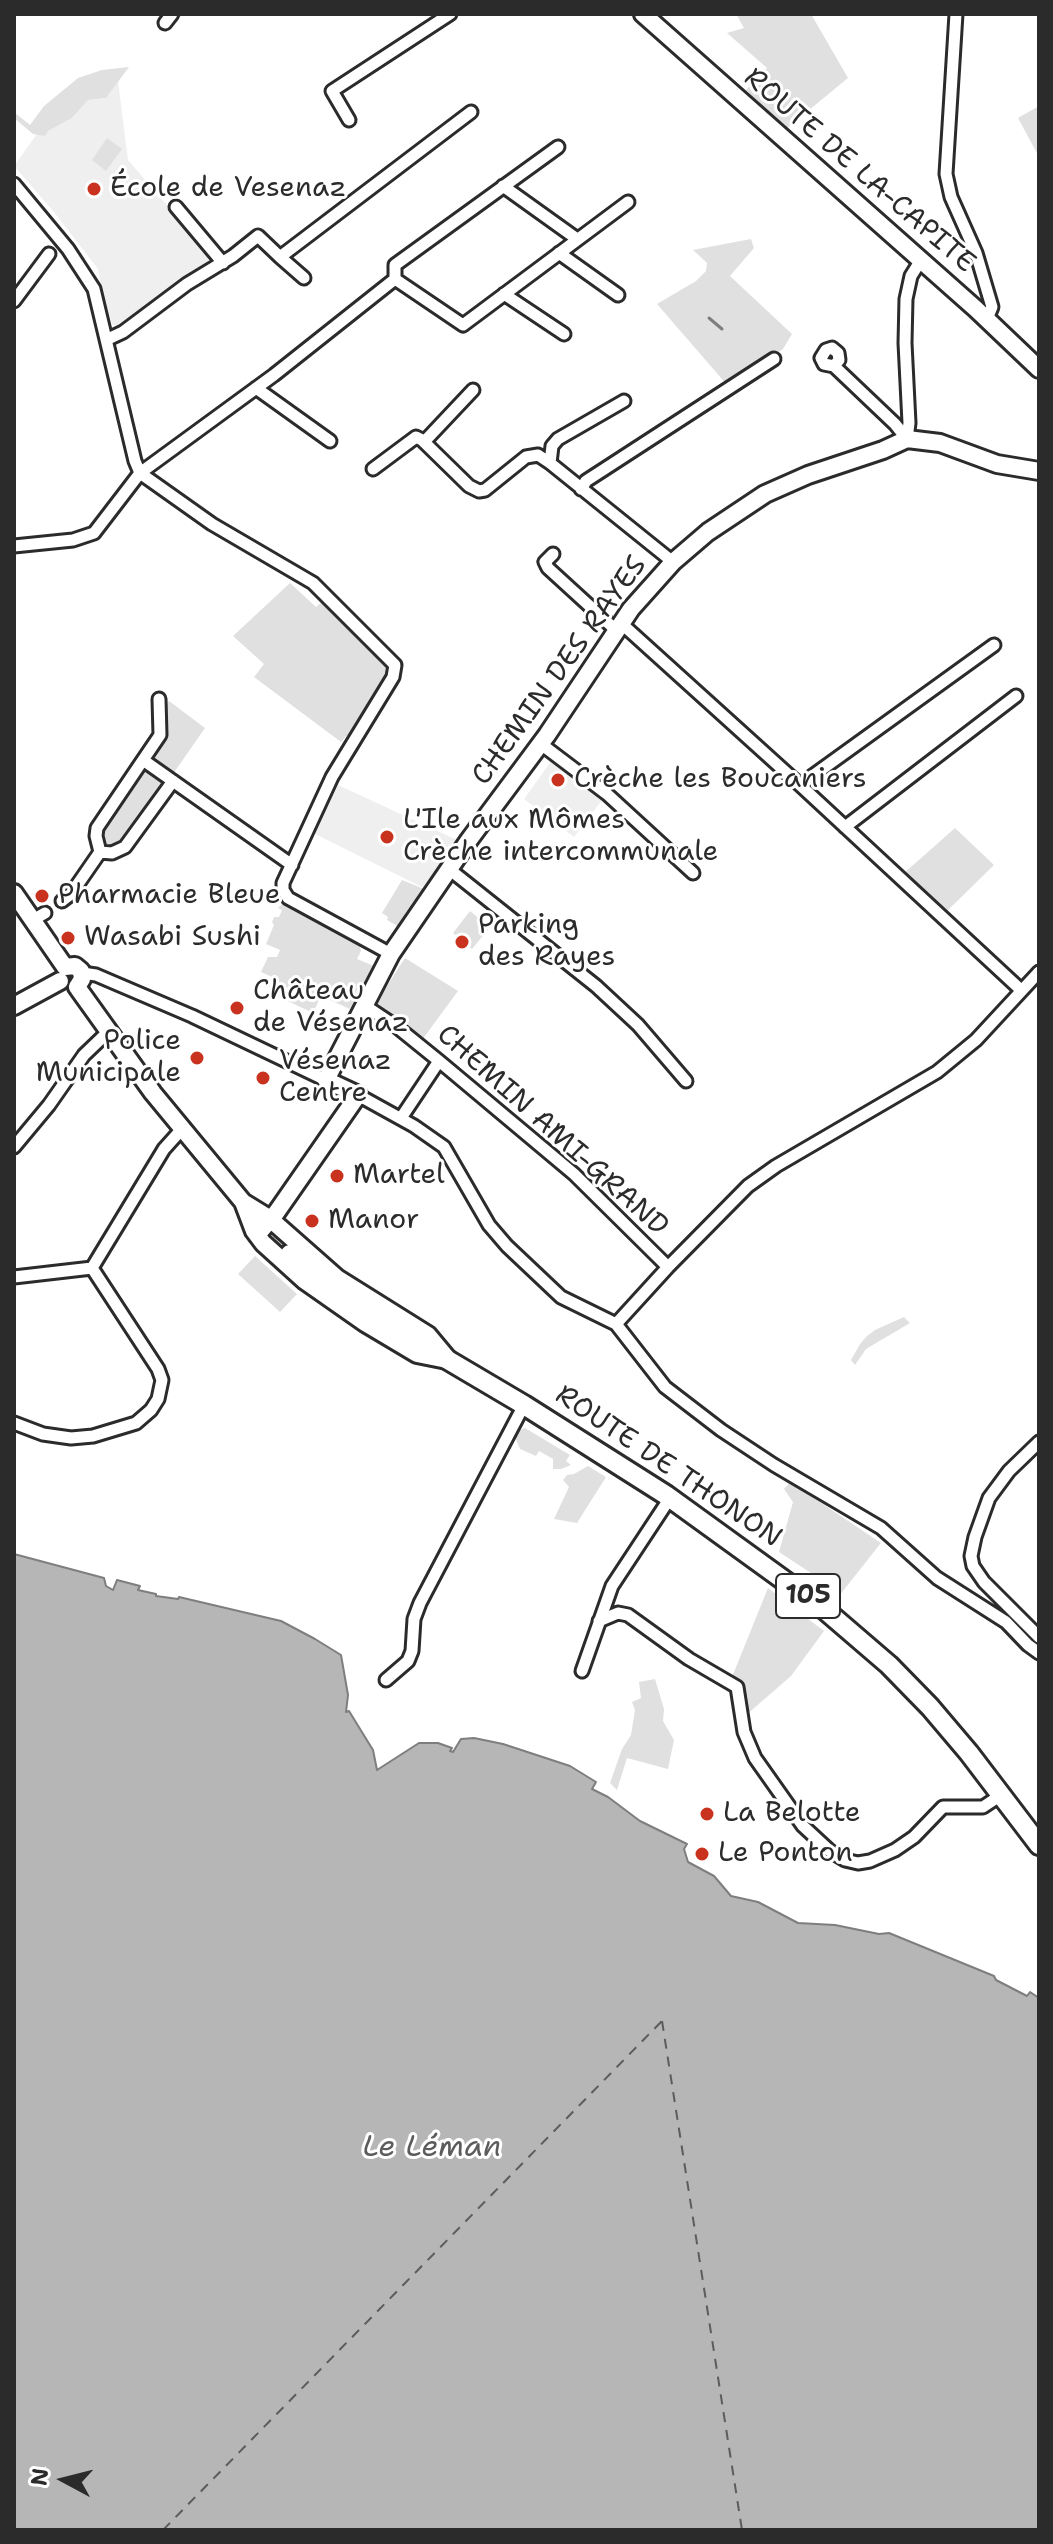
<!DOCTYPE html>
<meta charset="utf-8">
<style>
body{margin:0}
#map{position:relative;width:1053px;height:2544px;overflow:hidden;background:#fff;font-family:"Shantell Sans",sans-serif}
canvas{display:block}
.frame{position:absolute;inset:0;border:16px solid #2b2b2b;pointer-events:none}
.north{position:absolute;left:24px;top:2440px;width:80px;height:80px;-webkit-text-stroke:6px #fff;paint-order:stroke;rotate:277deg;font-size:22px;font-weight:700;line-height:32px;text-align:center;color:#2b2b2b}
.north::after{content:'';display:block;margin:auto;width:28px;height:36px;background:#2b2b2b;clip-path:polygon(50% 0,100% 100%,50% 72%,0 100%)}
</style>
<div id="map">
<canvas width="1053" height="2544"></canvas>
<div class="frame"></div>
<div class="north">N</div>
</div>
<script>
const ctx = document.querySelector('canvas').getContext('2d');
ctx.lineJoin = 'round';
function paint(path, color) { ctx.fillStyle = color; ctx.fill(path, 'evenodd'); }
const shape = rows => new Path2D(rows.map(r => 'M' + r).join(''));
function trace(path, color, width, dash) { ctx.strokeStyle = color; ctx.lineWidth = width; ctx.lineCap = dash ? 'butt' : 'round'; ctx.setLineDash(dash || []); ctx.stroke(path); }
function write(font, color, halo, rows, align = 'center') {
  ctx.font = font + ' "Shantell Sans",sans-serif'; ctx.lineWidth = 6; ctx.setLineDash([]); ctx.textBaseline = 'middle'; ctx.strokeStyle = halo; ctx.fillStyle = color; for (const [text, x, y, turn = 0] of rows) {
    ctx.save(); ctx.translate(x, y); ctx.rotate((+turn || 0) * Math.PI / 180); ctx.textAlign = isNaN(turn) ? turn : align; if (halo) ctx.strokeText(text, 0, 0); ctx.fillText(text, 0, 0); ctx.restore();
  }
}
paint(shape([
 [118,81,128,160,206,250,209,256,208,263,120,328,112,324,101,288,98,269,54,212,14,166,37,134,48,131,72,118,88,100,106,98],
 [552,760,603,799,574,837,524,799],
 [338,785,459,841,426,889,315,834]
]), '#efefef');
paint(shape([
 [736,14,811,14,848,78,786,129,746,90,767,68,727,33,744,28],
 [129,67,106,98,88,100,72,118,48,131,45,136,33,134,14,118,14,112,30,125,44,106,78,78,102,70],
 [1039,106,1039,157,1018,118],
 [107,138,122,149,106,171,92,160],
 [751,239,754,248,730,276,792,334,783,349,728,386,657,304,696,281,706,271,707,263,693,250],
 [290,583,316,607,324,600,389,666,390,672,352,736,346,736,341,742,254,677,264,664,233,636],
 [169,701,205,728,173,774,153,761,151,757,163,707],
 [146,769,167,783,123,845,104,849,100,831,143,770],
 [955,828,994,865,945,913,903,874],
 [402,880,424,889,399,927,387,920,388,917,382,913],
 [283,903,359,942,361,951,357,959,374,966,350,1009,321,996,313,1013,273,994,272,989,267,986,272,977,261,972,268,957,277,957,280,950,266,944,274,925,272,922,274,917,279,917,282,910,278,908],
 [470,911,490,927,472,949,453,933],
 [405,958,458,991,422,1040,376,1003],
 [255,1256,297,1294,280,1312,238,1274],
 [904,1317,910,1323,866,1349,855,1365,851,1360,860,1344,867,1336,875,1330],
 [525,1428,570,1455,566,1461,571,1465,561,1469,553,1469,553,1459,539,1451,536,1456,520,1449,515,1437,520,1430],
 [588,1466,606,1477,577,1523,554,1519,569,1487,563,1480,567,1475,574,1474],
 [790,1482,881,1543,839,1596,817,1577,779,1552,793,1502,784,1489],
 [768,1588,824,1631,791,1676,745,1716,740,1684,732,1677],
 [655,1679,664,1709,663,1721,674,1740,668,1769,627,1758,617,1790,610,1783,622,1749,631,1735,635,1710,632,1702,641,1698,639,1682]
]), '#e0e0e0');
const water = shape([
 [14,1554,104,1578,106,1586,113,1590,117,1580,140,1586,138,1590,156,1594,156,1596,178,1599,179,1597,281,1621,315,1639,341,1655,348,1695,346,1712,349,1711,373,1750,377,1770,419,1743,438,1743,452,1748,450,1751,453,1752,461,1739,474,1738,503,1744,570,1766,596,1782,592,1789,608,1797,640,1821,687,1844,684,1849,688,1862,714,1876,731,1896,758,1902,798,1923,835,1925,879,1934,889,1933,994,1976,996,1980,1027,1996,1030,1992,1039,1998,1039,2530,14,2530,14,1554]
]);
paint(water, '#b6b6b6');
trace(water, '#7e7e7e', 2);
trace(shape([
 [709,318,722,329]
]), '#7e7e7e', 3);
trace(shape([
 [662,2021,742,2530],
 [163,2530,662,2021]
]), '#5c5c5c', 2, [10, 8]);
trace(shape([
 [255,1216,290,1254]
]), '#d5d5d5', 18, [18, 9]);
const street = shape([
 [956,14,946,174,951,197,976,253,992,307,987,319],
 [165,23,172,14],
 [349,120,332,91,450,14],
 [14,184,68,249,94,289,135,461,140,473],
 [503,186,577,239],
 [176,207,223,263],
 [559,253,618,295],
 [280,257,304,278],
 [395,279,463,325,628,202],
 [504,294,564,334],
 [14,301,49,254],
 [108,339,123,332,187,284,233,256,258,236,280,257,471,112],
 [834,366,839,360,838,353,832,348,826,350,821,358,824,364,834,366,895,424,907,439],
 [256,388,330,441],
 [907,439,909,423,905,343,906,299,911,276,921,260],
 [424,442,473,390],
 [550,463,673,562],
 [373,469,416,437,422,440,469,486,479,491,485,490,526,457,538,455,550,463,552,446,558,439,624,401],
 [140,473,212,524,313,583,395,665,393,677,332,777,283,883,283,890,288,898,391,954],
 [581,489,586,481,774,359],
 [14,546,73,540,94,533,140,473,274,375,395,279,395,265,558,147],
 [553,554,545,562,548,568,618,632],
 [622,624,800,785,1021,990],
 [159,699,160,735,143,760,292,865],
 [541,744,607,794,693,873],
 [800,785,994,645],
 [845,827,1016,696],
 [100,852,96,836,97,828,143,760],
 [449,869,596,986,638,1025,686,1081],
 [62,901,71,894,100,852,112,853,125,847,173,781],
 [33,920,45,913],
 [82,973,96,975,192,1016,326,1080],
 [364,1005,397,1027,439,1061,574,1174,668,1267],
 [358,1095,414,1126,444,1147,489,1225,507,1246,561,1297,616,1324,665,1387,721,1430,774,1465,881,1528,937,1578,1006,1622,1028,1645,1039,1653],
 [401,1118,439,1061],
 [14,1147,49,1105,84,1055,109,1031],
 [92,1268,164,1149,182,1129],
 [14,1277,92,1268],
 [616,1324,668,1267,748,1186,776,1166,937,1072,976,1040,1039,972],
 [14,1423,43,1434,71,1438,93,1436,136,1423,151,1410,158,1399,162,1380,158,1369,92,1268],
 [1039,1442,1009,1471,989,1498,975,1537,971,1556,973,1566,984,1582,1039,1637],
 [599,1621,618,1613,628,1615,689,1659,737,1687,744,1732,755,1758,803,1826,830,1851,845,1860,858,1863,870,1861,895,1850,914,1837,943,1807,983,1807,1001,1795],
 [582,1671,612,1586,670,1498],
 [386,1680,408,1661,412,1651,414,1619,420,1603,524,1405]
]);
const secondary = shape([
 [643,14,976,309,1039,369],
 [14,893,65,967],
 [65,967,75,966,81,971,82,979,77,987],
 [77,987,153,1093,243,1202,254,1231,263,1243,305,1281,365,1323,417,1354,447,1360],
 [14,1006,60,981],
 [243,1202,269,1218,337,1278,428,1335,448,1359],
 [257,1235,276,1213,358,1095,326,1080,391,954,469,840,547,735,631,609,673,562,708,532,765,494,808,475,883,450,907,439,940,443,997,464,1039,471]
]);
const primary = shape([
 [290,1254,331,1287,370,1314,524,1405,666,1495,825,1610,889,1665,930,1707,969,1753,1039,1845]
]);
trace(street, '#2b2b2b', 17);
trace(secondary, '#2b2b2b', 22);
trace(primary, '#2b2b2b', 24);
trace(street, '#fff', 11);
trace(secondary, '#fff', 16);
trace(primary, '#fff', 18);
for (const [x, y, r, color] of [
 [94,189,8,"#c8321e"],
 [558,780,8,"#c8321e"],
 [387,837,8,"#c8321e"],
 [42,896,8,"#c8321e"],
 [68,938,8,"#c8321e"],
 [462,942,8,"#c8321e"],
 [237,1008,8,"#c8321e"],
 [197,1058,8,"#c8321e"],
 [263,1078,8,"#c8321e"],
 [337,1176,8,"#c8321e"],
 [312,1221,8,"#c8321e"],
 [707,1814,8,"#c8321e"],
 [702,1854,8,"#c8321e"]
]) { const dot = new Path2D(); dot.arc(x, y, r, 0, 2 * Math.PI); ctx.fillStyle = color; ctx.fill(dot); trace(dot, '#fff', 3); }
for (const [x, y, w] of [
 [808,1596,64]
]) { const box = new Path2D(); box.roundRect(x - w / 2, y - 22, w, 44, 6); ctx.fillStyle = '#fff'; ctx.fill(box); trace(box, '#2b2b2b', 2); }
write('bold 26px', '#2b2b2b', null, [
 ["105",808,1596]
]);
write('28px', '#2b2b2b', '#fff', [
 ["ROUTE DE LA-CAPITE",859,171,41],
 ["CHEMIN DES RAYES",560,671,-54],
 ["CHEMIN AMI-GRAND",552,1131,42],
 ["ROUTE DE THONON",668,1467,34]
]);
write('28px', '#2b2b2b', '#fff', [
 ["École de Vesenaz",110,189],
 ["Crèche les Boucaniers",574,780],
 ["L'Ile aux Mômes",403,821],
 ["Crèche intercommunale",403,853],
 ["Pharmacie Bleue",58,896],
 ["Parking",478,926],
 ["des Rayes",478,958],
 ["Wasabi Sushi",84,938],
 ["Château",253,992],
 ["de Vésenaz",253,1024],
 ["Police",181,1042,"right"],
 ["Municipale",181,1074,"right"],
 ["Vésenaz",279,1062],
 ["Centre",279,1094],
 ["Martel",353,1176],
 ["Manor",328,1221],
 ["La Belotte",723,1814],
 ["Le Ponton",718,1854]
], 'left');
write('italic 30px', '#5c5c5c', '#fff', [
 ["Le Léman",432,2148]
]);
</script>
